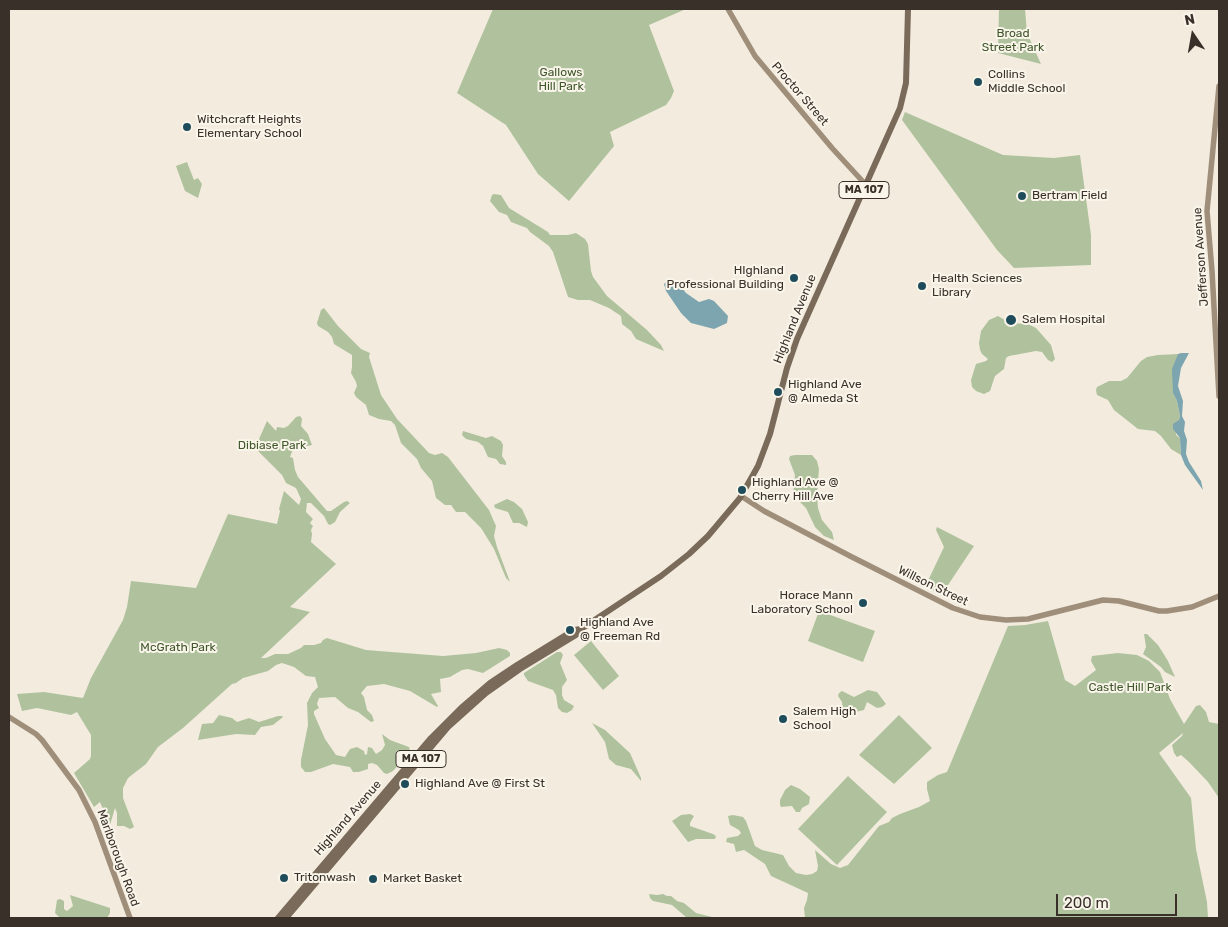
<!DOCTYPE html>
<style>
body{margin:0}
#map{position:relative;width:1228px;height:927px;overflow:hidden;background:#f3ecde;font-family:Rubik,sans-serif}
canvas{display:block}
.frame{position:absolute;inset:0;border:10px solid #383029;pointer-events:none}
.north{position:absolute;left:1168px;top:10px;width:50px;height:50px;-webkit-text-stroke:4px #faf5ea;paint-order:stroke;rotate:348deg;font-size:14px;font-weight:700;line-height:20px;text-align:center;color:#383029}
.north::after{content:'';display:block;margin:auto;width:18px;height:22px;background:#383029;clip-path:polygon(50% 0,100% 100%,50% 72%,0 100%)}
.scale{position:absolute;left:1056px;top:894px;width:121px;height:22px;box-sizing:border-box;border:2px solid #383029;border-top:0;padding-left:6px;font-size:15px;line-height:18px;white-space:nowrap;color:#383029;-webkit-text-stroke:4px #faf5ea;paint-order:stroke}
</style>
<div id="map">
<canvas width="1228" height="927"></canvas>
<div class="frame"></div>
<div class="north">N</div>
<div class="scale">200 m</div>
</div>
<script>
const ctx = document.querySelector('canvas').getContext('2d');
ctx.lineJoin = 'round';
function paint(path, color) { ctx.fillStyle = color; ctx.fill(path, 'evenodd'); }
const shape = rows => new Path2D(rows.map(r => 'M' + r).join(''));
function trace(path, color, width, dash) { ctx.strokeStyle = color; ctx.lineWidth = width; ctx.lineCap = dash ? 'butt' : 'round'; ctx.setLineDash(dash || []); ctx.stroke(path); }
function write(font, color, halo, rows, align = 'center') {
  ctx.font = font + ' Rubik,sans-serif'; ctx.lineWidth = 4; ctx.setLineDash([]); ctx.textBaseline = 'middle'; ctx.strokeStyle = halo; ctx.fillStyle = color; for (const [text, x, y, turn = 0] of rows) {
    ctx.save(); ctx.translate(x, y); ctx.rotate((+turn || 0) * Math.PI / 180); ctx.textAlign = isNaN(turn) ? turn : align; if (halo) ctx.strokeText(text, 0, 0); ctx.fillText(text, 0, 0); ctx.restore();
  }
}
paint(shape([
 [493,9,686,9,649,25,674,91,671,98,666,105,610,132,614,146,569,201,538,174,506,125,457,93],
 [999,9,1025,9,1027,33,1041,64,998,53],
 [905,112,1003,155,1054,158,1080,155,1091,235,1091,265,1014,268,997,250,902,120],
 [187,162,194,180,198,178,202,184,198,198,185,191,176,166],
 [494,194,501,195,509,208,548,232,550,235,568,235,576,233,585,239,588,244,591,271,593,277,607,296,647,330,661,345,664,351,636,339,631,331,622,324,621,316,609,308,590,300,578,300,568,297,553,252,549,246,530,232,527,228,511,222,507,215,499,212,490,201,492,195],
 [324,308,338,326,361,349,370,353,369,357,381,395,397,419,429,453,435,455,442,453,448,457,489,510,496,526,494,536,497,547,510,582,506,578,494,549,481,528,465,512,456,512,451,505,445,505,436,498,432,481,421,468,417,459,401,443,395,425,391,421,379,419,369,415,366,405,356,397,354,393,357,386,356,382,351,373,352,367,352,355,334,344,332,337,328,332,318,326,317,323,321,310],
 [998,316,1010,323,1028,324,1036,328,1051,345,1055,359,1052,362,1048,360,1042,352,1036,351,1009,356,1006,358,1004,369,995,376,990,391,984,394,976,391,972,387,971,380,976,364,986,361,988,359,982,354,980,350,979,343,981,331,989,320],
 [1178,354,1173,393,1177,401,1180,416,1176,435,1180,438,1181,455,1171,449,1161,436,1155,431,1138,429,1114,410,1108,400,1097,395,1096,390,1097,387,1109,381,1121,381,1127,378,1141,361,1147,357,1158,355],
 [300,416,302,419,301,426,308,434,312,445,293,449,290,457,293,458,295,470,298,477,327,511,331,511,344,502,347,501,350,503,340,512,335,522,330,525,328,524,324,516,311,503,307,503,306,512,313,519,310,523,313,526,311,530,312,534,311,542,336,564,290,607,310,612,261,658,266,658,275,654,288,654,301,648,304,645,314,645,321,643,323,640,327,638,366,650,443,656,476,653,499,648,507,650,510,653,510,656,483,673,468,669,462,670,450,677,440,679,441,692,431,694,438,706,437,707,410,691,384,684,367,686,361,693,364,697,367,710,372,715,374,721,371,722,358,712,348,708,335,697,319,698,317,704,319,708,314,711,314,714,325,739,336,755,345,757,350,749,357,747,364,751,365,755,367,754,368,747,372,748,376,754,382,750,385,745,382,734,390,740,409,747,410,751,409,753,393,771,387,774,384,773,377,765,372,763,368,764,368,769,359,772,353,772,350,767,333,764,311,772,305,772,301,767,301,760,308,725,307,703,312,693,318,687,315,677,306,676,294,667,282,663,276,665,268,671,243,678,236,683,232,684,183,728,158,747,146,764,128,778,123,788,123,798,134,827,130,829,124,826,117,826,117,813,115,808,110,825,108,822,106,810,102,807,100,802,94,807,74,773,90,759,91,756,91,735,77,712,71,715,37,708,22,711,17,694,44,692,83,698,91,678,123,620,127,607,131,581,196,588,228,514,277,524,280,511,279,509,284,491,299,505,301,499,296,488,286,483,282,475,255,448,267,421,276,431,277,427,284,428,288,426,296,417],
 [463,431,486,438,492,436,501,441,503,445,502,456,506,462,506,465,500,464,496,459,488,457,483,446,478,442,466,439,462,435],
 [795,455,812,455,817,461,819,469,817,495,818,508,822,520,832,532,834,540,824,536,815,527,806,508,793,495,795,475,789,459,790,456],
 [507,499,514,502,522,509,528,522,527,527,519,523,513,523,508,512,495,508,494,505],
 [937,527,974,546,942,594,925,587,944,547,936,530],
 [819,611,875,631,863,662,808,641],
 [1048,621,1065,680,1075,686,1096,670,1091,661,1092,656,1118,653,1137,655,1149,661,1160,672,1170,699,1184,724,1196,706,1200,705,1206,712,1209,722,1219,724,1219,798,1208,782,1189,762,1181,755,1177,757,1174,753,1172,745,1182,736,1183,733,1159,753,1191,798,1196,849,1207,902,1208,918,805,918,804,908,807,900,808,893,771,876,765,864,744,850,736,852,734,844,726,842,727,838,738,836,741,833,739,830,730,825,729,821,728,816,733,815,743,817,746,821,755,846,762,850,783,855,789,866,796,873,806,875,812,874,817,871,818,866,815,850,831,864,840,868,848,865,879,826,889,822,892,818,900,814,919,807,930,801,927,789,927,782,938,775,947,772,1008,626,1025,625],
 [1144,634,1147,634,1158,645,1168,661,1175,677,1165,672,1161,667,1143,654,1146,647],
 [591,641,619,676,603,690,574,655],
 [557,652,561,652,563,655,560,663,567,680,562,687,562,695,564,700,574,706,572,710,567,713,562,712,558,708,556,695,553,690,528,681,524,675,524,673],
 [868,690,877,692,886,704,882,707,877,708,867,702,864,710,843,715,842,702,838,696,839,693,842,691,854,697],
 [219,715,232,718,237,722,249,718,259,722,278,716,282,716,283,717,273,725,261,727,255,735,236,734,198,740,202,724,213,723],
 [899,715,932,748,894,784,859,755],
 [592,723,605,730,630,753,641,778,641,781,631,769,616,765,609,759,605,742],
 [848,776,887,812,837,865,798,829],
 [791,785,800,789,810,797,809,804,802,808,800,812,796,812,792,806,781,807,780,805,780,800,785,790],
 [690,814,694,816,690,823,690,826,713,834,716,836,715,839,696,839,688,842,672,821,681,815],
 [649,894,657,895,663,894,667,896,671,896,677,901,684,903,696,913,716,918,687,918,672,905,653,901,650,898],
 [70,895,110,908,110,913,107,918,78,918,76,917,60,918,55,913,57,900,60,899,64,901,64,909,67,911,73,906]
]), '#afc29d');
paint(shape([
 [671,279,678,283,686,293,699,302,709,299,714,301,728,316,727,323,714,329,691,323,681,313,666,291,664,284,667,281],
 [1181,353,1189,353,1181,368,1178,386,1183,401,1182,416,1185,422,1184,431,1187,440,1186,454,1189,462,1201,481,1203,490,1185,465,1181,455,1180,438,1173,429,1173,424,1179,420,1180,416,1177,401,1173,393,1172,369,1178,354]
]), '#7ca5b0');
trace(shape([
 [728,9,755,56,832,148,866,185],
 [1219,86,1207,211,1212,271,1219,396],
 [741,496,764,511,850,556,953,608,980,617,1006,620,1028,619,1103,600,1119,601,1159,611,1167,611,1192,607,1219,596],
 [9,717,36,734,42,740,79,790,95,822,130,918]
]), '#9f8e7a', 5.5);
trace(shape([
 [278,918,431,738,461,708,490,683,517,665,574,630,581,629,661,576,689,554,708,536,740,498,758,466,770,434,787,368,797,339,900,108,906,83,908,9],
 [286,918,448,727,486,693,520,669,576,635,581,629]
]), '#7a6a5a', 6);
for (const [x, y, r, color] of [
 [978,82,5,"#1e4c5a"],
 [187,127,5,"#1e4c5a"],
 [1022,196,5,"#1e4c5a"],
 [794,278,5,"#1e4c5a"],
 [922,286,5,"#1e4c5a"],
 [1011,320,6,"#1e4c5a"],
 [778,392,5,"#1e4c5a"],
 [742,490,5,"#1e4c5a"],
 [863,603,5,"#1e4c5a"],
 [570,630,5,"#1e4c5a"],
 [783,719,5,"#1e4c5a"],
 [405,784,5,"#1e4c5a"],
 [284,878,5,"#1e4c5a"],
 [373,879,5,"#1e4c5a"]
]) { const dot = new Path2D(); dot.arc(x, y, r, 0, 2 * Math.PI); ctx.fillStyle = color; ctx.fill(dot); trace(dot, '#faf5ea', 2); }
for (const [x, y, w] of [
 [864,190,50],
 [421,759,50]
]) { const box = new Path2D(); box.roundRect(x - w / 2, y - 8.5, w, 17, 4); ctx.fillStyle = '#faf5ea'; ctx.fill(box); trace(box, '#383029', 1); }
write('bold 11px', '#383029', null, [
 ["MA 107",864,190],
 ["MA 107",421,759]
]);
write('12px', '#40572c', '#faf5ea', [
 ["Broad",1013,34],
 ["Street Park",1013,48],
 ["Gallows",561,73],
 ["Hill Park",561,87],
 ["Dibiase Park",272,446],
 ["McGrath Park",178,648],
 ["Castle Hill Park",1130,688]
]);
write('12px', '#383029', '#faf5ea', [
 ["Collins",988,75],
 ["Middle School",988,89],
 ["Witchcraft Heights",197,120],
 ["Elementary School",197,134],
 ["Bertram Field",1032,196],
 ["HIghland",784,271,"right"],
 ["Professional Building",784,285,"right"],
 ["Health Sciences",932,279],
 ["Library",932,293],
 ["Salem Hospital",1022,320],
 ["Highland Ave",788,385],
 ["@ Almeda St",788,399],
 ["Highland Ave @",752,483],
 ["Cherry Hill Ave",752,497],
 ["Horace Mann",853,596,"right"],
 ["Laboratory School",853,610,"right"],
 ["Highland Ave",580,623],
 ["@ Freeman Rd",580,637],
 ["Salem High",793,712],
 ["School",793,726],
 ["Highland Ave @ First St",415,784],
 ["Tritonwash",294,878],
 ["Market Basket",383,879]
], 'left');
write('12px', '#383029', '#faf5ea', [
 ["Proctor Street",800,94,49],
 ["Jefferson Avenue",1201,257,-94],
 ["Highland Avenue",795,319,-68],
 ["Willson Street",933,586,26],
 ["Highland Avenue",348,818,-49],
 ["Marlborough Road",118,858,70]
]);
</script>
